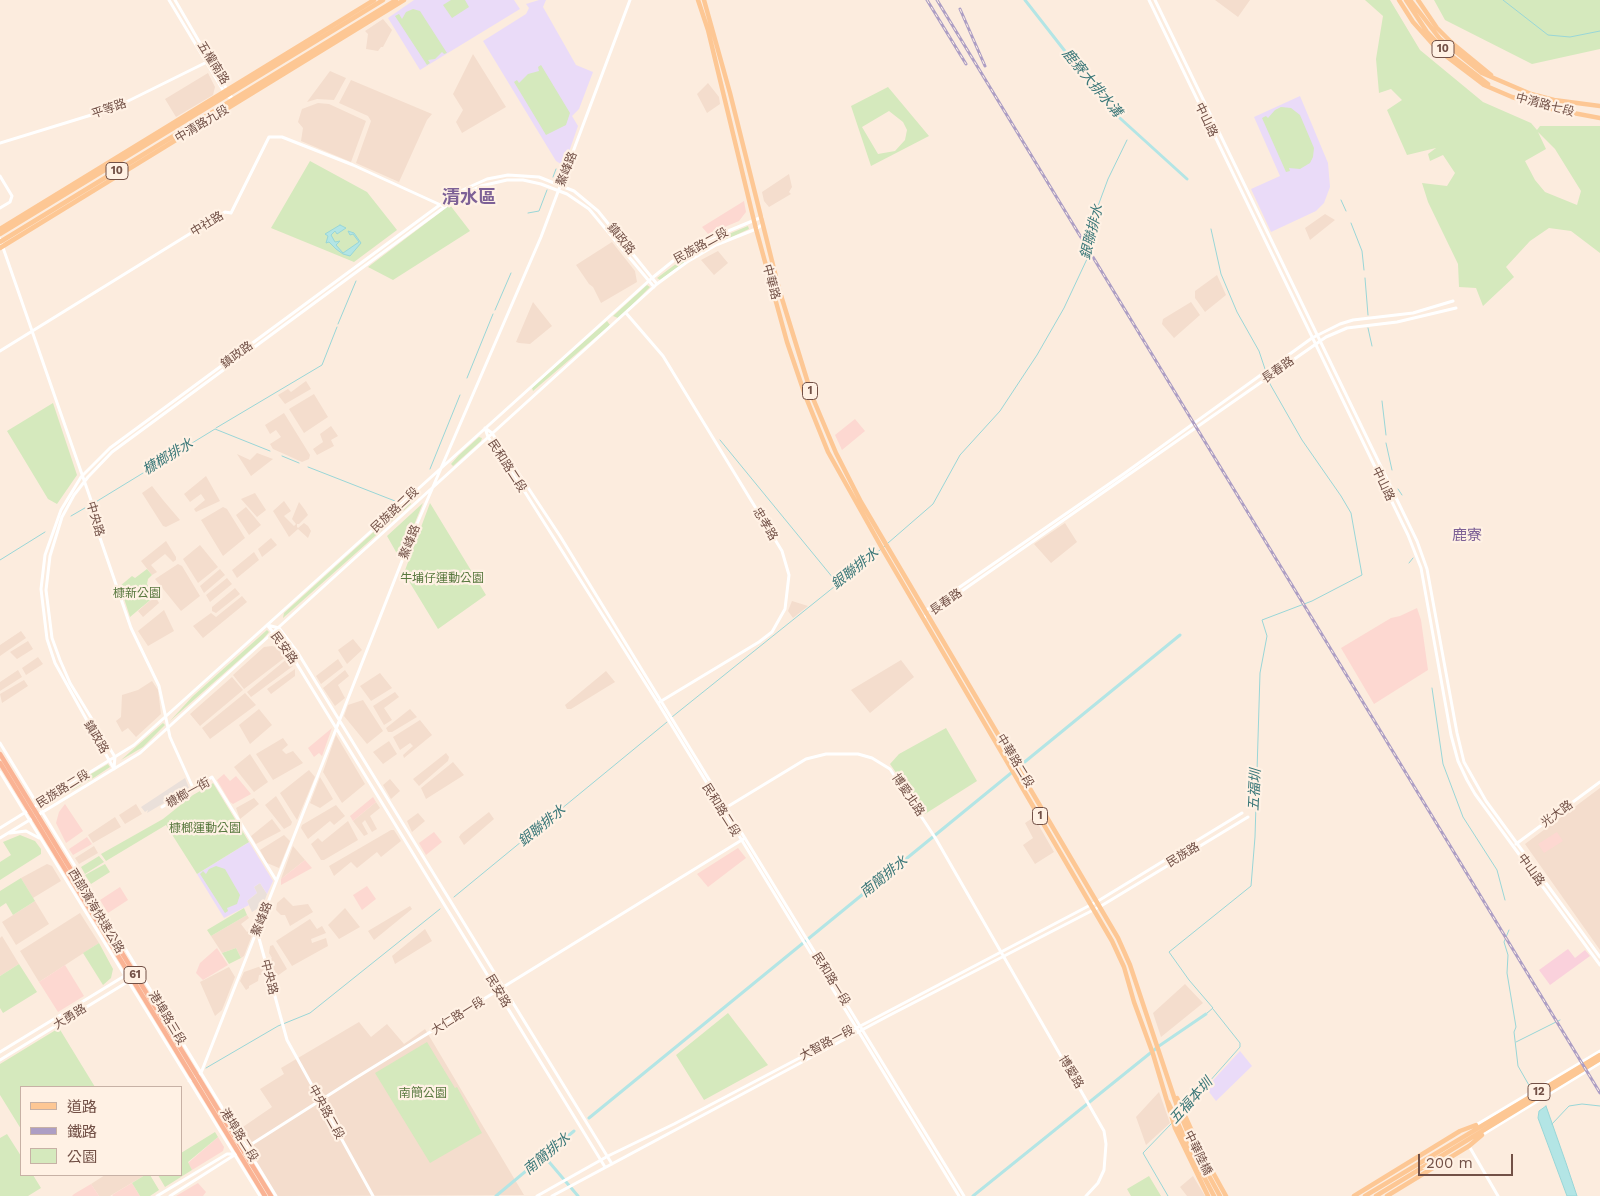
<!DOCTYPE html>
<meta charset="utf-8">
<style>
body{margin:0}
#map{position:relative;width:1600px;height:1196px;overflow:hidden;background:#fcecde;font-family:"Work Sans","Noto Sans TC",sans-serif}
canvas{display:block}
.legend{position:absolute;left:20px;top:1086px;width:162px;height:90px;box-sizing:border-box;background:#fff1e4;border:1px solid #c7b1a5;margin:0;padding:6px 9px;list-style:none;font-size:15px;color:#725046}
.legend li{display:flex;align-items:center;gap:10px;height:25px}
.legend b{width:25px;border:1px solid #c7b1a5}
.scale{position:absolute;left:1418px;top:1154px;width:95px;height:22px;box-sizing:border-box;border:2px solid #725046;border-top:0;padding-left:6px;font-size:15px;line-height:18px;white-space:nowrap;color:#725046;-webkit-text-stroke:4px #fff1e4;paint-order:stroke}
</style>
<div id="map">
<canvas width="1600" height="1196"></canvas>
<ul class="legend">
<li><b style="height:6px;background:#fdc794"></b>道路</li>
<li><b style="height:6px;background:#ad9ec4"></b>鐵路</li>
<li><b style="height:14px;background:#d5e9bd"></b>公園</li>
</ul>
<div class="scale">200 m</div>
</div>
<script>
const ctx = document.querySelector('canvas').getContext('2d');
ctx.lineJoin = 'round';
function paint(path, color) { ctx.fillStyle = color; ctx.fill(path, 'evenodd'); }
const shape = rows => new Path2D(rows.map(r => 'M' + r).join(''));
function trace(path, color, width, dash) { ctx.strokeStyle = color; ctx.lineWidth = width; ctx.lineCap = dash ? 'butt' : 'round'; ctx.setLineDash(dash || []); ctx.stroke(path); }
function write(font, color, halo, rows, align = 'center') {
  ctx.font = font + ' "Work Sans","Noto Sans TC",sans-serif'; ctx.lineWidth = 4.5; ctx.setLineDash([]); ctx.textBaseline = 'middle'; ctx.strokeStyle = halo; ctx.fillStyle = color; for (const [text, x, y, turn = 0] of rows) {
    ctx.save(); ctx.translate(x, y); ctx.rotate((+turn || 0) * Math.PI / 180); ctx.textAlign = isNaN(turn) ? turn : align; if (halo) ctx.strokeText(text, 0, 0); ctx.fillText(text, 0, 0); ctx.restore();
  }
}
paint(shape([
 [1215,0,1250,0,1238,17],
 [383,19,392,30,383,47,381,47,378,51,366,49,368,34,365,31],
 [473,54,506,107,462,133,456,122,463,110,453,94],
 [330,71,346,78,334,100,317,99,307,102],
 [208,73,215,87,213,95,176,117,165,99],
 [351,80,432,114,427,120,399,182,356,163,371,121,368,116,339,103],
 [708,83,719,97,720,104,707,113,697,94],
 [318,103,329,104,366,121,351,162,301,141,303,128,298,122,301,112,302,109],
 [789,174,792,187,789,192,791,194,769,207,764,201,762,192],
 [1325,214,1335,220,1310,240,1305,228],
 [612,242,635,271,637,282,601,303,593,287,589,284,576,265],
 [718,251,728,263,714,275,701,260],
 [1217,275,1226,295,1205,312,1195,298,1195,291],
 [533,302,552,326,530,344,519,343,516,342],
 [1191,302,1200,315,1174,338,1162,324,1163,319],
 [306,381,311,389,285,404,278,395,288,389,291,392],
 [314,394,328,417,304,433,289,409],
 [284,413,310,455,309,459,302,462,273,449,270,444,281,437,276,430,270,434,265,425],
 [331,426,338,436,331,440,334,446,317,455,313,449,323,442,320,434],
 [257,453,273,459,251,476,237,454,250,460],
 [206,476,220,501,196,512,194,509,205,500,201,494,190,502,184,494],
 [152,486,163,500,180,520,166,527,163,526,142,493],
 [255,493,266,510,257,517,241,499],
 [284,501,291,511,284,516,294,526,296,524,292,519,299,502,305,510,308,515,299,524,297,524,297,527,298,528,304,523,308,526,311,531,308,538,298,529,289,537,286,532,273,511],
 [223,507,227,509,245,538,223,556,201,520],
 [246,507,261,525,249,535,236,515],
 [1065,523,1077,542,1051,563,1034,544],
 [271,538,277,545,262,557,258,549],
 [166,541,176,557,176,560,173,562,165,554,151,565,157,572,152,575,141,561],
 [200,545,218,567,198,583,183,559],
 [254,552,259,560,237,578,232,570],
 [178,564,182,566,200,596,181,611,155,579],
 [220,569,225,575,204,593,200,586],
 [227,578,232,584,210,602,206,595],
 [235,588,240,594,216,613,212,611,212,607],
 [155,596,159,603,143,617,138,611],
 [242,596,247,602,203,638,193,626,211,613,216,617],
 [792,601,808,606,793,618,788,611],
 [164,610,174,631,148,646,138,631],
 [21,631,26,638,0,656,0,645],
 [353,639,362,650,347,664,338,650],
 [28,641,33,649,17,659,10,652],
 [272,646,280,648,287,656,244,689,233,675,264,647],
 [38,657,43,664,26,675,22,668],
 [288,658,293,666,251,697,247,692],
 [338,659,343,667,321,684,316,676],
 [901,660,914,677,870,713,851,690],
 [295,669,295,676,271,694,267,689],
 [18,670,22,677,0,691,0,682],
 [345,670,349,676,338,685,345,698,335,706,323,688],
 [606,671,615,682,571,709,567,709,565,705],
 [380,673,392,688,371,701,360,686],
 [232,677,243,690,200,726,190,714],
 [24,680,28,686,2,703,0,694],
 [152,681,158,690,161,714,136,737,128,728,122,732,116,721,121,717,122,695,138,690],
 [395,692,399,697,384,708,392,720,384,725,373,706],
 [245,693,256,705,210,739,202,728],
 [363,700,383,731,367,744,344,716,348,705],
 [259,709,272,725,250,744,239,725],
 [410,709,417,717,392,732,388,732,386,728],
 [420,720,432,735,404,758,403,755,413,746,410,743,400,750,393,737],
 [336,735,365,784,342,803,323,772],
 [283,738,288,745,282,750,286,754,293,751,303,763,273,780,256,754],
 [389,741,397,754,383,764,373,752],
 [446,753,449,757,448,761,419,786,413,779],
 [250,754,268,782,254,792,234,767],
 [453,762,464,775,426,799,421,788],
 [309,770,315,777,297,820,280,793],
 [320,777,333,799,320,808,310,803],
 [390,779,400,791,391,799,383,785],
 [1600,788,1600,950,1525,844],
 [276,796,292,822,291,825,284,829,265,805],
 [254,798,259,804,240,819,236,808],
 [376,802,380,808,370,816,377,829,372,832,365,820,362,823,368,834,364,836,353,821],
 [136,804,142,814,125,824,119,815],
 [336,805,345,816,334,825,330,821,308,839,301,828,302,825],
 [489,812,494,819,464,845,459,837,461,834],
 [418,813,425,821,412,832,407,821],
 [115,817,121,827,93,843,88,835],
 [1034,817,1054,852,1035,864,1023,845,1033,838,1025,823],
 [272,819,281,831,256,844,251,836],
 [348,821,358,840,324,860,321,860,311,844,318,838,322,842],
 [391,830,394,830,401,841,381,857,377,852,357,868,351,862,334,876,329,866],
 [284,835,290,841,279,868,267,863,260,850],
 [94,846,98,853,79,864,75,858],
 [293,846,305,860,281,879],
 [47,864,52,866,61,881,33,898,21,878],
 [284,897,293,906,308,904,313,912,290,926,285,915,281,915,276,910,277,903],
 [35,901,49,924,16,945,2,922],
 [410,906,412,909,374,940,368,931],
 [345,908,360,927,339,939,328,925],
 [80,913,99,943,39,982,20,951],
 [247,915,249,918,241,924,247,932,254,928,254,930,244,956,241,958,236,948,222,953,211,936],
 [310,919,317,929,322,926,326,933,311,939,312,943,326,938,328,946,292,966,276,941],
 [425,929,432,941,395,964,392,956],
 [2,936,19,964,0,976,0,938],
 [273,945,287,969,273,979,268,961,272,958,269,953,270,946],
 [264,965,265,974,259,975,258,981,249,986,249,988,246,990,240,981,244,972],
 [229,967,235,977,222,1010,215,1016,200,982],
 [1185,984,1203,1003,1161,1037,1153,1013],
 [359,1022,371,1037,387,1024,404,1044,425,1029,524,1195,277,1196,237,1131,272,1107,260,1089,284,1074,281,1068],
 [1159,1092,1170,1123,1146,1145,1136,1117],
 [105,1175,145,1175,110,1196,99,1196,91,1184],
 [1193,1176,1205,1196,1187,1196,1180,1187]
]), '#f4ddcd');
paint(shape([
 [744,201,746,212,739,221,708,234,702,227],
 [855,419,865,431,842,450,835,435],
 [1417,608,1421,620,1428,670,1374,704,1341,648,1391,618,1400,616],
 [332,728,322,756,319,753,314,757,308,748],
 [224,774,230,781,236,776,251,794,233,804,230,802,217,780],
 [373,797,376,802,353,821,350,816],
 [65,804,83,831,66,843,56,823,59,812],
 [434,832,442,842,426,855,419,843],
 [1557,832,1563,841,1544,853,1538,844],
 [87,837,92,844,73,855,69,849],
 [738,848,746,858,708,887,697,874],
 [305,860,312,868,281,885,281,879],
 [367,886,376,899,362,910,353,895],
 [120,887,128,900,108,913,100,900],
 [217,948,228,965,203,980,196,973,200,963],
 [65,965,84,996,58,1012,39,982],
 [218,1137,224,1147,223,1151,192,1170,188,1163],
 [132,1183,140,1196,113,1196,112,1195],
 [198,1183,206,1192,203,1196,176,1196],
 [91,1184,99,1196,72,1196,74,1194]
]), '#fdd8d1');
paint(shape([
 [185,778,189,788,147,813,148,810,145,812,141,807],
 [260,883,267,894,263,905,252,912,247,901,257,893,254,887]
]), '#eae0da');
paint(shape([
 [414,0,514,0,520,9,420,70,388,18],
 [539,0,546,0,543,7,576,65,593,72,579,109,572,116,578,126,564,166,556,161,483,41,526,14,529,8,526,4],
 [1300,96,1328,163,1330,187,1324,203,1316,211,1271,232,1251,189,1280,176,1254,117],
 [249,842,273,881,267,894,260,883,254,887,257,893,247,901,249,905,224,918,197,874],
 [1240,1051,1252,1066,1216,1101,1206,1088]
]), '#eadbf8');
paint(shape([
 [1568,949,1575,958,1585,950,1590,956,1550,985,1539,970]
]), '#fad1dc');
paint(shape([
 [451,0,465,0,469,7,452,18,443,5],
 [1365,0,1390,0,1420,50,1483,102,1531,123,1537,130,1540,126,1600,126,1600,253,1571,231,1549,228,1530,241,1506,267,1514,277,1483,306,1476,288,1459,287,1458,264,1428,202,1422,183,1447,186,1455,173,1443,155,1430,161,1428,154,1436,148,1407,155,1387,110,1402,100,1391,89,1379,93,1376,59,1383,16],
 [1538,132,1555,149,1581,191,1577,205,1545,192,1535,180,1525,161,1546,149],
 [1434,0,1600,0,1600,49,1532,64,1445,20],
 [413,9,420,11,447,53,444,54,442,52,435,59,428,60,430,63,427,65,395,16,399,14,402,19,406,12],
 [541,65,570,113,566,125,546,135,514,82,517,80,519,83,528,74,539,71,538,67],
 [888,87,929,136,871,166,851,106],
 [889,111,903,122,907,130,905,140,895,151,878,154,862,127],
 [1281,107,1291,108,1300,115,1314,148,1313,157,1310,163,1300,169,1289,168,1290,171,1286,172,1262,118,1266,116,1268,118,1275,110],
 [310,161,367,192,397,230,354,262,271,228],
 [450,205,470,231,393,280,368,267],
 [748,226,749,229,699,252,660,280,657,278,700,246],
 [647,285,650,287,635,302,618,318,613,316],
 [607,321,610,325,533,391,532,388],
 [53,403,77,475,57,504,48,499,7,431],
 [479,437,482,438,481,441,453,466,451,464,459,455],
 [409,500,411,504,283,618,284,613],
 [423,503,400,559,387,536],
 [430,503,486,595,438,629,404,573],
 [147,569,152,575,148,579,147,584,155,596,130,617,120,586,132,576,135,578],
 [267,630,269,632,263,639,170,721,192,697],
 [163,723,165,725,143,747,121,760],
 [946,728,977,781,925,814,890,764,899,754],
 [108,764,110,767,95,777,41,808,67,788],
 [213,783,249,842,197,874,166,825,106,861,101,854,163,819,193,795,200,791,201,793],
 [20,835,35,841,41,849,41,854,0,880,0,862,11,855,3,842],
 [99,856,104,862,85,874,81,867],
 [105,864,110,872,91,884,85,875],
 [216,866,225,869,240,895,237,904,227,908,228,911,225,913,200,874,203,871,206,874,209,869],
 [21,878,35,901,13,915,6,903,0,907,0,891],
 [244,908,247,915,211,936,207,930],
 [99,943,113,969,111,978,103,985,83,953],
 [236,948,241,958,229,964,222,953],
 [19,964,37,992,3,1013,0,1008,0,976],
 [728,1013,768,1065,704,1100,676,1055],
 [59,1028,95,1087,21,1087,21,1129,0,1095,0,1064],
 [427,1042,455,1088,457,1087,482,1133,430,1163,375,1073],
 [215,1132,218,1137,188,1162,192,1170,165,1187,158,1175,181,1175,181,1153],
 [7,1134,21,1156,21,1175,33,1175,41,1188,28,1196,0,1196,0,1138],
 [145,1175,150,1175,159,1190,150,1196,140,1196,132,1183],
 [1149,1176,1161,1196,1131,1196,1127,1189]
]), '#d5e9bd');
const water = shape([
 [340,225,346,228,337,234,335,231,331,235,335,242,340,241,336,245,343,253,359,242,353,234,350,235,348,231,354,233,361,243,350,256,343,254,336,249,329,242,326,243,328,236,325,234,340,225],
 [1546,1106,1566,1163,1577,1196,1567,1196,1538,1118,1539,1111,1546,1106]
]);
paint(water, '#b3e5e5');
trace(water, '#99d6d7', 1);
trace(shape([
 [1503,0,1548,35,1570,37,1600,31],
 [553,177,556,169],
 [1341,200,1346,211],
 [528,213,539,211,547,190],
 [1351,223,1362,251,1364,270],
 [1365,278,1368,315],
 [495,310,511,273],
 [338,324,356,281],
 [1368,328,1372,346],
 [467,378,493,314],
 [1382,401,1386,435],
 [216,428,322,365,337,327],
 [720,440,838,584],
 [1386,443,1392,470],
 [282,456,299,463],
 [308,467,395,501],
 [430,469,460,395],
 [1398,489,1402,495],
 [94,503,215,429,270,451],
 [71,516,90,505],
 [888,543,933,504,960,455,1000,411,1037,355,1064,308,1087,259,1098,206,1108,179,1127,140],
 [0,560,45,532],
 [1409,563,1413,558],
 [1432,688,1443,764,1463,817,1497,870,1505,900],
 [672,717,885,546],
 [454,897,667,722],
 [1509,930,1504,942,1508,955,1507,973,1516,1027,1514,1032,1518,1066,1530,1087],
 [1206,1014,1213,1008,1189,980,1169,952,1251,886,1255,837,1260,673,1267,636,1262,620,1312,601,1362,575,1351,513,1341,496,1302,440,1270,384,1259,351,1237,312,1221,274,1211,229],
 [1516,1042,1560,1020],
 [206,1068,278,1026,310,1013,440,909],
 [1185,1109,1240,1047,1240,1043,1213,1009],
 [1552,1124,1569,1106,1582,1104,1600,1106],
 [1168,1196,1143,1153,1172,1123]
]), '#99d6d7', 1);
trace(shape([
 [1025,0,1111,110,1187,179],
 [589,1118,1180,635],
 [544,1156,578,1196],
 [496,1196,574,1131],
 [973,1196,1159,1046,1206,1014]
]), '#b3e5e5', 3);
trace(shape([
 [169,0,226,95,233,100],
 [175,0,233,100],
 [1149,0,1408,535,1421,568,1451,735,1458,761,1467,780,1475,794,1600,965],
 [1155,0,1417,541,1427,569,1457,733,1464,762,1486,801,1600,957],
 [0,143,114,108,211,60],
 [0,176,12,196,10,202,0,208],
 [0,239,93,506,99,535,131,628,159,686,170,737,193,788],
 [626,313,663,356,782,551,789,575,785,609,772,632,759,642,658,703],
 [0,351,225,212,231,213,269,137,282,137,353,165,445,207],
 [485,428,492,433,560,536,964,1196],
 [485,428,488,437,511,470,658,703,959,1196],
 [925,611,1125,473,1312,338,1340,324,1353,320,1413,313,1453,301],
 [923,618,1326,337,1347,328,1397,322,1456,308],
 [267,625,279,628,298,653,612,1164],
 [268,626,292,656,605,1167],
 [0,743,276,1196],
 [114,768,115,757,70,683,60,660,52,638,46,590,50,556,62,517,74,495,88,477,112,452,461,195,481,186,507,180,523,180,541,184,567,194,589,209,654,287],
 [114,769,55,663,47,639,41,589,45,555,61,510,81,477,110,448,456,193,487,179,508,175,539,177,574,191,598,211,657,284],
 [0,772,260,1196],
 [162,807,212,777,276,880],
 [727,807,806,759,826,754,858,754,872,758,890,769,936,839,1104,1131,1106,1144,1104,1170,1098,1183,1086,1196],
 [0,828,134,745,652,278,678,257,709,239,762,217],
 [10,833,26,831,39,838],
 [0,838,140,753,657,284,687,262,716,245,756,229,763,224],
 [1516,844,1600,782],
 [257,931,287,1040,373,1196],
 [0,1052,126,975],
 [0,1060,129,981],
 [189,1081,201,1073,413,533,541,237,630,0],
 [1476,1125,1600,1051],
 [1482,1135,1600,1063],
 [1469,1146,1498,1196],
 [157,1196,227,1154,233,1154],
 [170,1196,354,1079,745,838],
 [537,1196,608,1156,674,1124,1098,901,1242,813],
 [552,1196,888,1016,1101,906,1248,817]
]), '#fff', 3);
trace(shape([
 [698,0,708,30,756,229,787,342,805,395,828,452,883,550,1112,941,1124,967,1134,1002,1153,1054,1175,1128,1208,1196],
 [704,0,730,93,779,289,812,396,836,453,861,502,1118,938,1130,965,1178,1109,1196,1152,1220,1196],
 [1399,0,1413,22,1438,50,1484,85,1512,97,1552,109,1600,118],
 [1406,0,1427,32,1444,50,1488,84],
 [1410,0,1440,39,1482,73,1531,94,1554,100,1600,106],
 [1418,0,1437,28,1452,43,1491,75],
 [0,229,374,0],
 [0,234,383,0],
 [0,242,396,0],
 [0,248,404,0],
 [1177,1098,1200,1149,1226,1196],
 [1168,1102,1192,1154,1214,1196],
 [1354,1196,1460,1131,1476,1125],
 [1365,1196,1600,1055],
 [1376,1196,1600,1059],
 [1387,1196,1469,1146,1482,1135]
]), '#fdc794', 4.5);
trace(shape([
 [0,754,271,1196],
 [0,763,265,1196]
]), '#fab394', 4.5);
const rail = shape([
 [927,0,966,64],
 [937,0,1600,1093],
 [960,9,985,66]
]);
trace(rail, '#ad9ec4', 3);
trace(rail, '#fff1e4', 1, [4]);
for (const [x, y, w] of [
 [1443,49,22],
 [117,171,22],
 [810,391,15],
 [1040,816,15],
 [135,975,22],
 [1539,1092,22]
]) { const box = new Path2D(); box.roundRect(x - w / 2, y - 8.5, w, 17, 4); ctx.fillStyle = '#fff1e4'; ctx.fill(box); trace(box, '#725046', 1); }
write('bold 11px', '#725046', null, [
 ["10",1443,49],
 ["10",117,171],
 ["1",810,391],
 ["1",1040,816],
 ["61",135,975],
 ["12",1539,1092]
]);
write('12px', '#725046', '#fff1e4', [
 ["五權南路",213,63,58],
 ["中清路七段",1545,105,15],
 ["平等路",109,109,-19],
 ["中山路",1206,120,64],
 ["中清路九段",202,124,-31],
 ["鰲峰路",567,169,-69],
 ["中社路",207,224,-31],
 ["鎮政路",621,239,51],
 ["民族路二段",701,246,-29],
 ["中華路",771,282,75],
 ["鎮政路",237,355,-36],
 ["長春路",1278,370,-35],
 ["民和路二段",507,466,57],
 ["中山路",1383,484,64],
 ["民族路二段",395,510,-43],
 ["中央路",95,519,74],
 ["忠孝路",765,524,59],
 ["鰲峰路",410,542,-69],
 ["長春路",946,602,-35],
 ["民安路",284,648,54],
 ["鎮政路",96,737,59],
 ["中華路二段",1015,761,59],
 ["民族路二段",63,789,-32],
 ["槺榔一街",188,793,-29],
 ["博愛北路",908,795,56],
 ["民和路二段",721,810,58],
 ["光大路",1557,814,-36],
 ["民族路",1183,855,-31],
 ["中山路",1531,870,54],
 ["西部濱海快速公路",96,911,59],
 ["鰲峰路",262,919,-69],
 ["中央路",269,977,76],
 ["民和路一段",831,979,58],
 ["民安路",498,991,59],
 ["大仁路一段",458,1016,-32],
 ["大勇路",70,1017,-32],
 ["港埠路三段",167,1018,59],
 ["大智路一段",827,1043,-28],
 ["博愛路",1071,1072,59],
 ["中央路二段",326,1112,61],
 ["港埠路二段",239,1135,58],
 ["中華陸橋",1198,1153,64]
]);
write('12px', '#58783e', '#fff1e4', [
 ["牛埔仔運動公園",442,578],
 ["槺新公園",137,593],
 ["槺榔運動公園",205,828],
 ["南簡公園",423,1093]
]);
write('italic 14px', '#3a7778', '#fff1e4', [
 ["鹿寮大排水溝",1092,83,50],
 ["銀聯排水",1092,232,-76],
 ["槺榔排水",168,457,-31],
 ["銀聯排水",855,569,-39],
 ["五福圳",1255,790,-87],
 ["銀聯排水",542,826,-39],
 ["南簡排水",884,877,-39],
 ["五福本圳",1191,1101,-48],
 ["南簡排水",547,1154,-40]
]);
write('15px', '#7d6196', '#fff1e4', [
 ["鹿寮",1467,536]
]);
write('bold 18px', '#7d6196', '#fff1e4', [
 ["清水區",469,198]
]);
</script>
